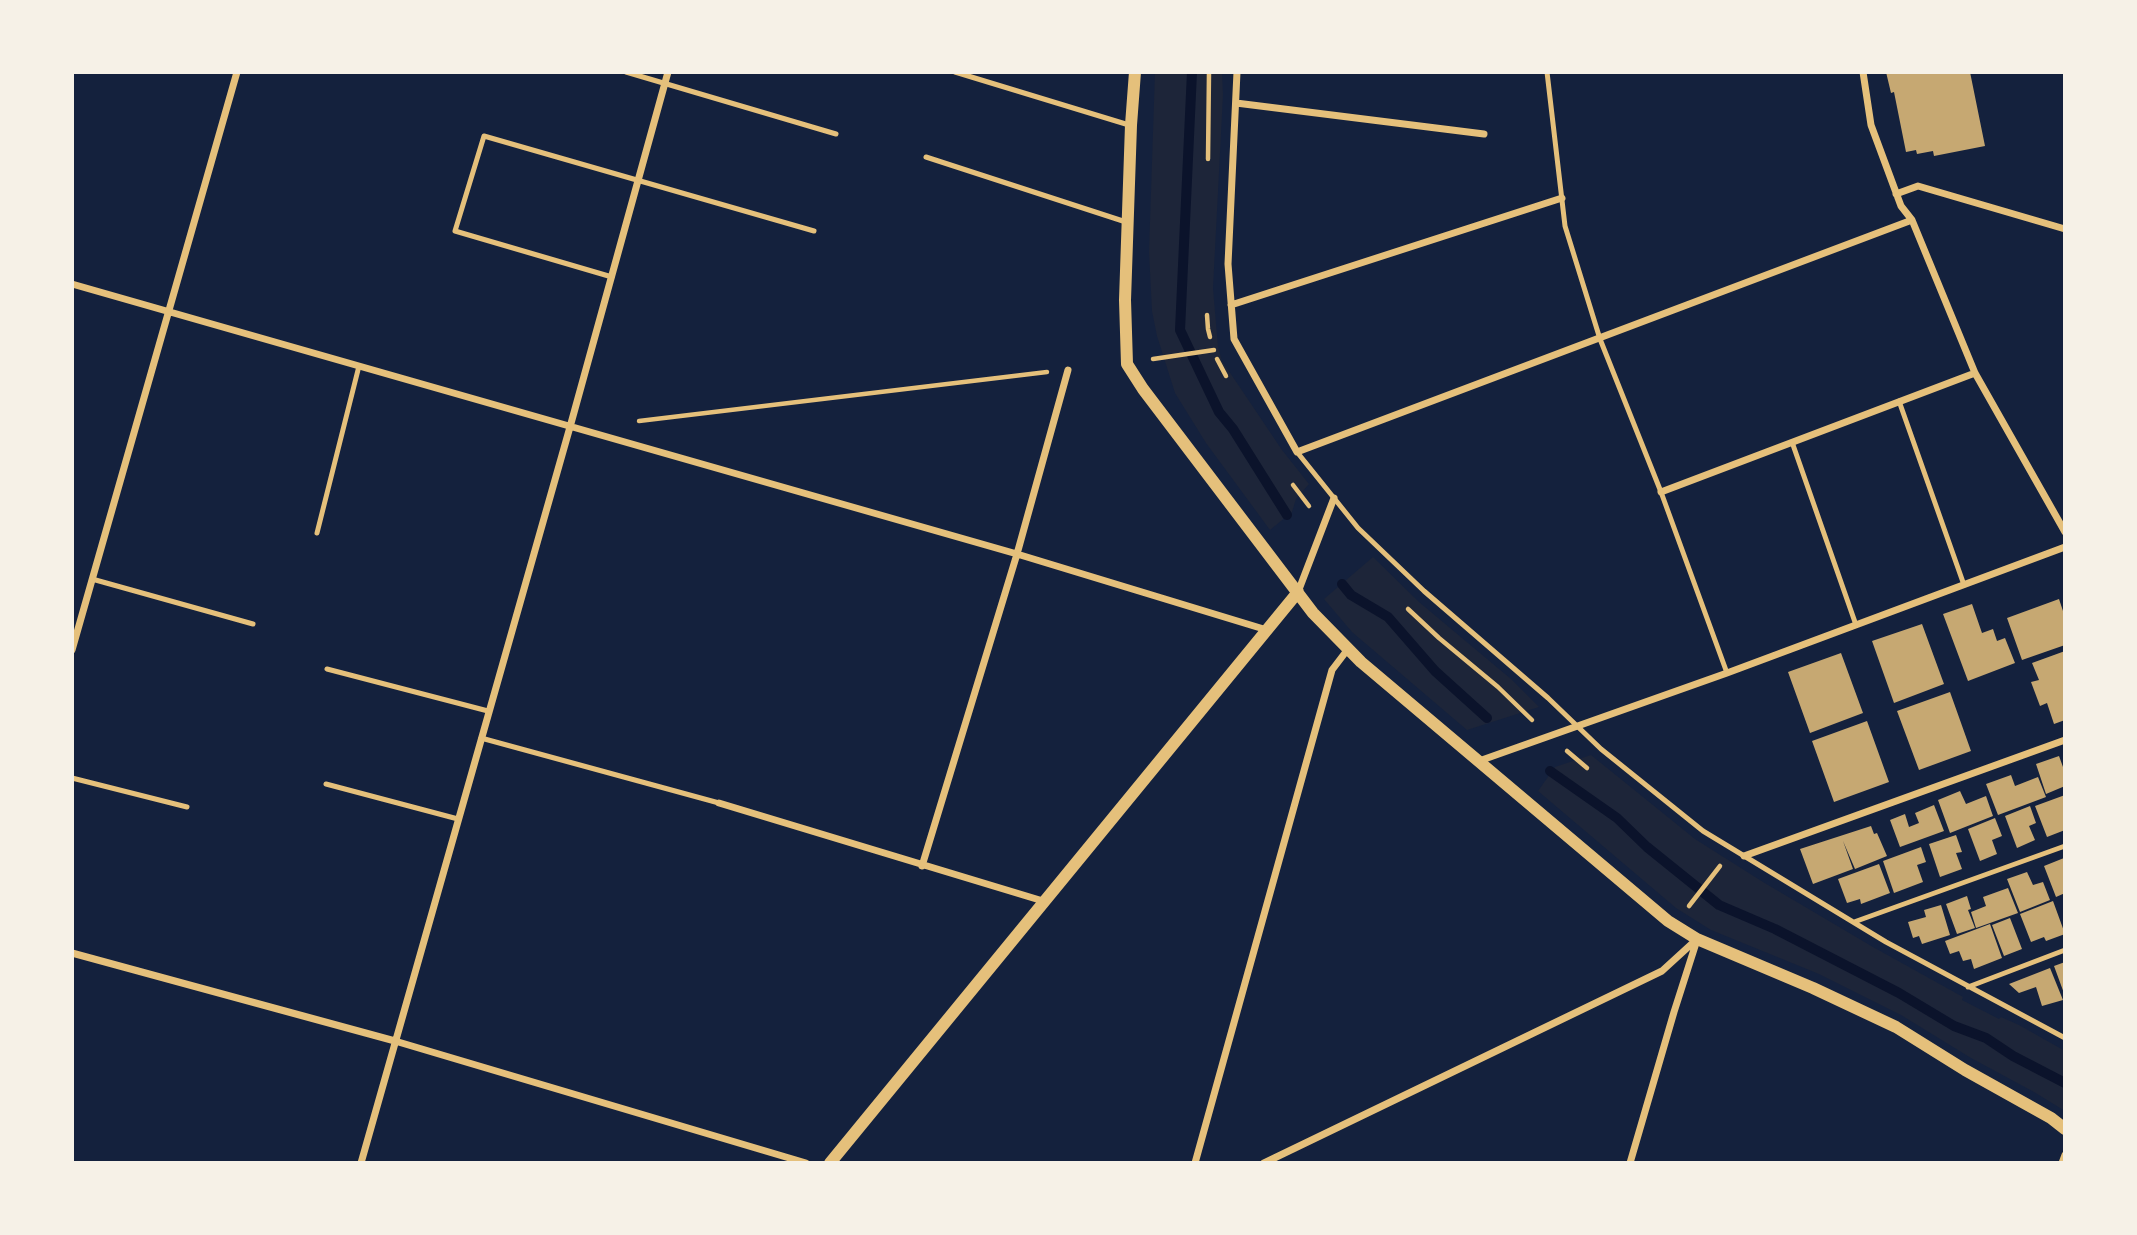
<!DOCTYPE html>
<style>
body{margin:0}
#map{position:relative;width:2137px;height:1235px;overflow:hidden;background:#14213d;font-family:Manrope,sans-serif}
canvas{display:block}
.frame{position:absolute;inset:0;border:74px solid #f6f1e7;pointer-events:none}
</style>
<div id="map">
<canvas width="2137" height="1235"></canvas>
<div class="frame"></div>
</div>
<script>
const ctx = document.querySelector('canvas').getContext('2d');
ctx.lineJoin = 'round';
function paint(path, color) { ctx.fillStyle = color; ctx.fill(path, 'evenodd'); }
const shape = rows => new Path2D(rows.map(r => 'M' + r).join(''));
function trace(path, color, width, dash) { ctx.strokeStyle = color; ctx.lineWidth = width; ctx.lineCap = dash ? 'butt' : 'round'; ctx.setLineDash(dash || []); ctx.stroke(path); }
paint(shape([
 [1155,72,1222,72,1223,95,1213,288,1218,347,1222,361,1237,383,1282,450,1309,484,1296,499,1292,512,1270,530,1206,443,1175,393,1157,336,1152,311,1149,252],
 [1373,557,1419,602,1511,679,1539,707,1467,730,1352,632,1324,599],
 [1591,755,1695,839,1763,882,1873,947,1963,997,1962,1000,1999,1019,2001,1017,2019,1025,2065,1051,2065,1111,2034,1092,1971,1058,1901,1015,1819,974,1711,930,1676,908,1538,791,1555,767]
]), '#1d2539');
trace(shape([
 [1192,72,1180,330,1219,412,1233,429,1287,515],
 [1342,584,1351,595,1388,617,1435,671,1487,718],
 [1550,771,1617,818,1647,847,1719,905,1775,929,1899,993,1954,1026,1986,1038,2013,1056,2065,1083]
]), '#0b132b', 10);
paint(shape([
 [1886,72,1970,72,1985,146,1934,156,1933,151,1917,154,1916,150,1906,152,1894,92,1891,93],
 [2059,599,2065,617,2065,645,2022,660,2007,618],
 [1972,604,1982,633,1993,629,1997,641,2005,638,2015,663,1968,681,1943,614],
 [1922,624,1944,684,1894,703,1872,641],
 [2065,651,2065,720,2054,724,2047,703,2040,706,2031,682,2039,680,2032,663],
 [1841,653,1863,713,1810,733,1788,672],
 [1950,692,1971,751,1919,770,1897,711],
 [1867,721,1889,782,1834,802,1812,741],
 [2059,756,2063,767,2065,766,2065,786,2046,794,2036,764],
 [2011,775,2015,786,2038,777,2046,797,1998,815,1986,784],
 [1960,791,1966,804,1986,796,1993,816,1950,833,1938,800],
 [2065,795,2065,830,2047,837,2035,806],
 [1934,805,1944,831,1900,847,1890,820,1905,814,1909,827,1919,823,1915,813],
 [2030,806,2036,823,2029,826,2035,840,2017,848,2005,816],
 [1995,818,2002,836,1992,840,1997,854,1980,861,1968,829],
 [1871,826,1874,834,1877,833,1887,856,1855,869,1843,841,1853,869,1813,884,1800,849],
 [1956,835,1962,852,1956,853,1962,869,1940,877,1929,844],
 [1921,847,1926,862,1917,865,1923,882,1894,893,1883,861],
 [2064,858,2065,893,2056,897,2044,866],
 [1879,864,1890,893,1861,904,1860,899,1847,903,1838,879],
 [2027,872,2033,885,2043,882,2050,900,2020,912,2007,879],
 [2008,888,2018,913,1976,928,1971,912,1986,906,1983,897],
 [1967,896,1971,909,1968,910,1975,928,1957,934,1946,904],
 [2053,901,2065,934,2046,941,2044,937,2031,942,2020,914],
 [1941,905,1950,935,1922,944,1919,936,1913,938,1908,922,1926,917,1924,910],
 [2010,918,2022,949,2004,956,1992,925],
 [1990,924,2002,958,1974,969,1971,959,1963,961,1959,951,1950,954,1945,941],
 [2065,962,2065,996,2054,966],
 [2050,968,2063,1000,2042,1006,2036,987,2019,993,2009,984]
]), '#c6a872');
trace(shape([
 [1208,159,1209,72],
 [1207,315,1208,329,1210,337],
 [1153,359,1214,350],
 [1217,359,1226,376],
 [639,421,1047,372],
 [1293,485,1309,506],
 [1408,609,1439,638,1498,687,1532,720],
 [1567,751,1587,768],
 [1689,906,1720,866]
]), '#e5c07b', 4.5);
trace(shape([
 [626,72,836,134],
 [955,72,1129,125],
 [1547,72,1565,226,1600,339,1661,492,1727,673],
 [926,157,1126,222],
 [612,277,455,231,484,136,814,231],
 [1899,401,1964,585],
 [1792,442,1856,625],
 [1297,452,1358,528,1424,591,1548,698,1601,749,1703,831,1886,942,2065,1038],
 [317,533,359,366],
 [92,579,253,624],
 [327,669,488,711],
 [481,738,719,803],
 [72,778,187,807],
 [326,784,458,819],
 [1854,922,2065,846],
 [1968,987,2065,950]
]), '#e5c07b', 5);
trace(shape([
 [1237,72,1228,264,1234,339,1297,452,1912,220],
 [1863,72,1871,125,1901,206,1912,220,1975,373,2065,532],
 [1236,103,1484,134],
 [1896,194,1918,186,2065,229],
 [72,284,1017,554,1267,630],
 [1231,305,1562,198],
 [1661,492,1975,373],
 [1298,592,1334,498],
 [72,650,237,72],
 [1479,761,1727,673,2065,547],
 [719,803,1043,901],
 [1744,856,2065,740],
 [922,866,1017,554,1068,370],
 [72,953,395,1041,806,1163],
 [361,1163,570,427,668,72],
 [1195,1163,1332,670,1348,649],
 [1264,1163,1662,971,1697,939],
 [1630,1163,1674,1012,1697,940],
 [2062,1163,2065,1155]
]), '#e5c07b', 7);
trace(shape([
 [1135,72,1131,125,1125,300,1127,364,1143,389,1313,613,1361,662,1668,921,1697,939,1813,988,1896,1027,1965,1070,2051,1118,2065,1129],
 [830,1163,1298,592]
]), '#e5c07b', 12);
</script>
